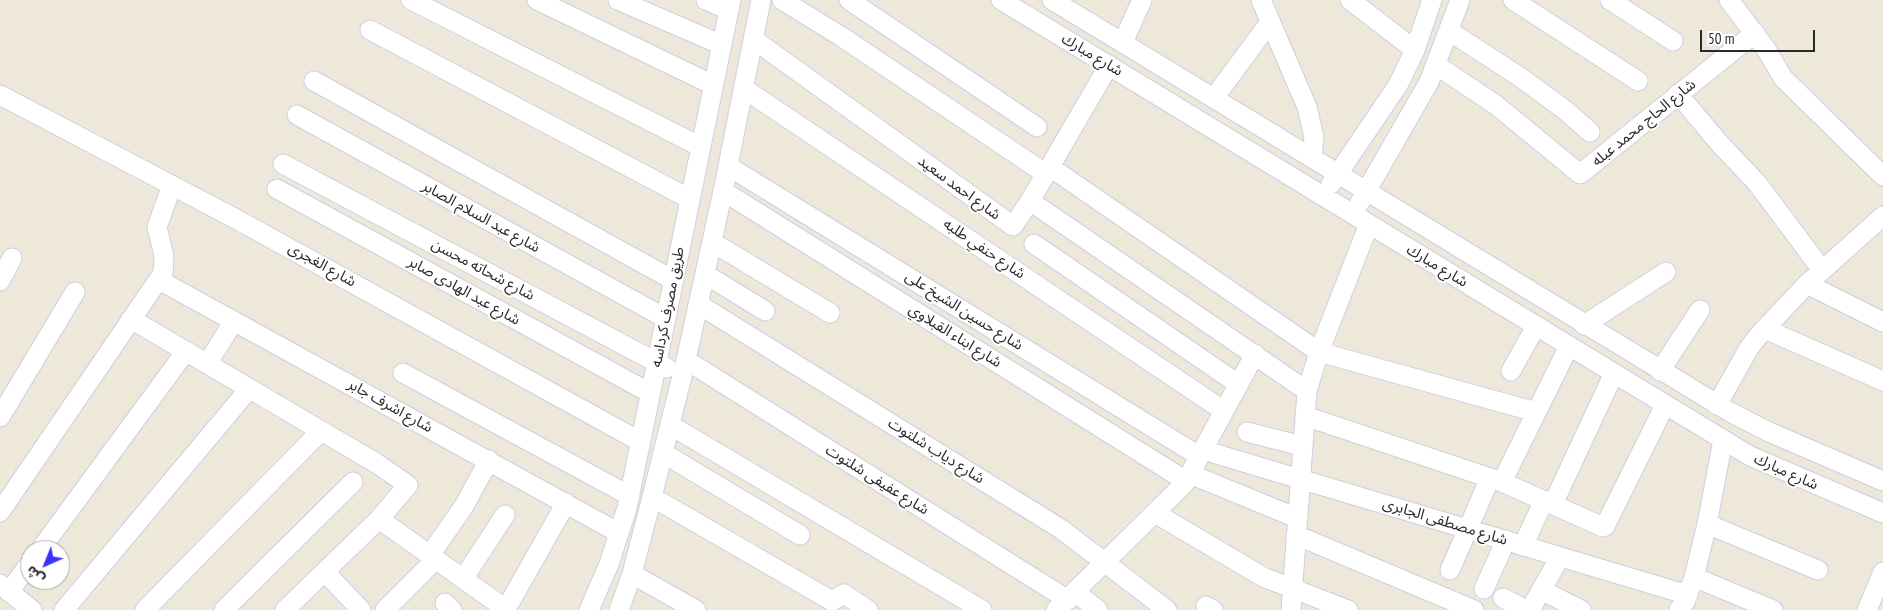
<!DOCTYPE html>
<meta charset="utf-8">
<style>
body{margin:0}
#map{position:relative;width:1883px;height:610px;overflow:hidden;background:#ede8d9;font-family:"PT Sans Narrow","Noto Sans Arabic",sans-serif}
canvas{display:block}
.north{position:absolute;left:20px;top:540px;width:50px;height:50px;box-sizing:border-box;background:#fff;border:1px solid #a9a9a9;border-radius:50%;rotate:224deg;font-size:14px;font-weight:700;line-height:20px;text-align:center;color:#292929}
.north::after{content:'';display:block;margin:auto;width:18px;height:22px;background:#3a33ff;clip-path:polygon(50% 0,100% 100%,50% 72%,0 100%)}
.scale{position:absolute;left:1700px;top:30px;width:115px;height:22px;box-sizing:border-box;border:2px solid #292929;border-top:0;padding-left:6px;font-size:15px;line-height:18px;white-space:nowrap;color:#292929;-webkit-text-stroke:4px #fff;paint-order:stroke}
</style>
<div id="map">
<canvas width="1883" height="610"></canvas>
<div class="north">ش</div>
<div class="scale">50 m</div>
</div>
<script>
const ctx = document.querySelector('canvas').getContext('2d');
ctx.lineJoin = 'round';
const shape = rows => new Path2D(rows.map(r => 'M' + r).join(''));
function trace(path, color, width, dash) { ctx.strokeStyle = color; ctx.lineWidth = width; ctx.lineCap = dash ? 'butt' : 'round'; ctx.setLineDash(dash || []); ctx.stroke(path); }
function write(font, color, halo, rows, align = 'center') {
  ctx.font = font + ' "PT Sans Narrow","Noto Sans Arabic",sans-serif'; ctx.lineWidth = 4; ctx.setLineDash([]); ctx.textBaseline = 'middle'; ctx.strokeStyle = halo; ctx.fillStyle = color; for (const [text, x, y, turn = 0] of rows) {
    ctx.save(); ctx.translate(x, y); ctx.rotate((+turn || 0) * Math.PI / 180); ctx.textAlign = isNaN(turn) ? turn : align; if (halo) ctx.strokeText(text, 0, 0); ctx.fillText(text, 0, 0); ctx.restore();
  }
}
const street = shape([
 [411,0,701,147],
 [537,0,713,85],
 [618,0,722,45],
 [706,0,729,10],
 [782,0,842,37,1046,174],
 [849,0,1037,127],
 [1001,0,1750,456,1883,513],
 [1052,0,1730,412,1769,432,1883,481],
 [1261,0,1307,107,1314,137,1312,158],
 [1350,0,1415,50],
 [1513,0,1638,81],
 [1610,0,1673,41],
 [1729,0,1766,49,1783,78,1883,176],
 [370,30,690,199],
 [1449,31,1520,77,1565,110,1590,132],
 [753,39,1013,226,1030,201,1109,65],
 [1123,42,1142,0],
 [1436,65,1496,105,1580,174,1755,33],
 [314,81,673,280],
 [743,88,1224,411],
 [1678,94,1720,144,1757,183,1822,270],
 [0,95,236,219,641,442],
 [1214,98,1270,22],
 [297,115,665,318],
 [283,164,667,368],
 [728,166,1199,456],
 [1050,167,1319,352,1536,412],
 [1331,184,1398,85,1415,50,1432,0],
 [277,189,650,393],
 [723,191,1186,481],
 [1030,201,1307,391],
 [1360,202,1429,82,1460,0],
 [712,242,830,313],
 [1034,244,1238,384],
 [705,274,765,311],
 [159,280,619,533],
 [0,281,12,258],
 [1807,284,1883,322],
 [698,304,1061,529,1167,610],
 [131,319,376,463,408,485,379,519,285,610],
 [1584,325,1666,272],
 [1765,329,1883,381],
 [686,360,1068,600],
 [207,364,234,321],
 [1511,371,1536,326],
 [1660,371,1700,310],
 [403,373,630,496],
 [1717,405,1749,348,1759,335,1807,284,1883,216],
 [1305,416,1502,482,1603,527,1605,526,1665,405],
 [0,417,75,292],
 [670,425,982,610],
 [1247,432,1302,446],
 [1203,450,1688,595],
 [663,453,800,535],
 [1190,474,1297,518],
 [1502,482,1569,346],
 [652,497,832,601,844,594,868,610],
 [1553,504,1614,373],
 [0,512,163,273,164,256,157,227,172,185],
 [1155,513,1263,577,1348,610],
 [379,519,507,610],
 [1707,524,1818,570],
 [1296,535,1474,610],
 [1523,546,1544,500],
 [40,550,186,351],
 [430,555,464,506,489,460],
 [1450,570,1490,478],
 [325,572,361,610],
 [632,574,696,610],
 [1694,577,1773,610],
 [463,579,505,515],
 [0,584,32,610],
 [1484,589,1506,540],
 [1541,590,1581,610],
 [9,592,30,563],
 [1075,592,1098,610],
 [1503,598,1526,610],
 [445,603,452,610],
 [1206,606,1213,610],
 [506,609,566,503],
 [64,610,249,389],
 [145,610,321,431],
 [224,610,353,482],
 [385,610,436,559],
 [589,610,609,564,627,508,731,0],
 [619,610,632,574,652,497,686,360,723,191,761,0],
 [1056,610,1185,483,1255,354],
 [1291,610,1307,391,1319,352,1369,224],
 [1530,610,1560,557],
 [1679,610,1685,602,1694,577,1707,524,1723,440],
 [1867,610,1883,572]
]);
trace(street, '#cecee3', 21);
trace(street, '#fff', 19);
write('15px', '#292929', '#fff', [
 ["شارع مبارك",1092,55,31],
 ["شارع الحاج محمد عبله",1644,123,-39],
 ["شارع احمد سعيد",959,188,36],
 ["شارع عبد السلام الصابر",481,217,29],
 ["شارع حنفي طلبه",984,249,34],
 ["شارع الغجرى",322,265,29],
 ["شارع مبارك",1437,266,31],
 ["شارع شحاته محسن",483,270,28],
 ["شارع عبد الهادى صابر",464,291,29],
 ["طريق مصرف كرداسه",668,307,-79],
 ["شارع حسين الشيخ على",964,311,32],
 ["شارع ابناء القبلاوي",955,336,32],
 ["شارع اشرف جابر",390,406,29],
 ["شارع دياب شلتوت",936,451,32],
 ["شارع مبارك",1786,472,24],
 ["شارع عفيفى شلتوت",877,480,32],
 ["شارع مصطفى الجابرى",1445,522,17]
]);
</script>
